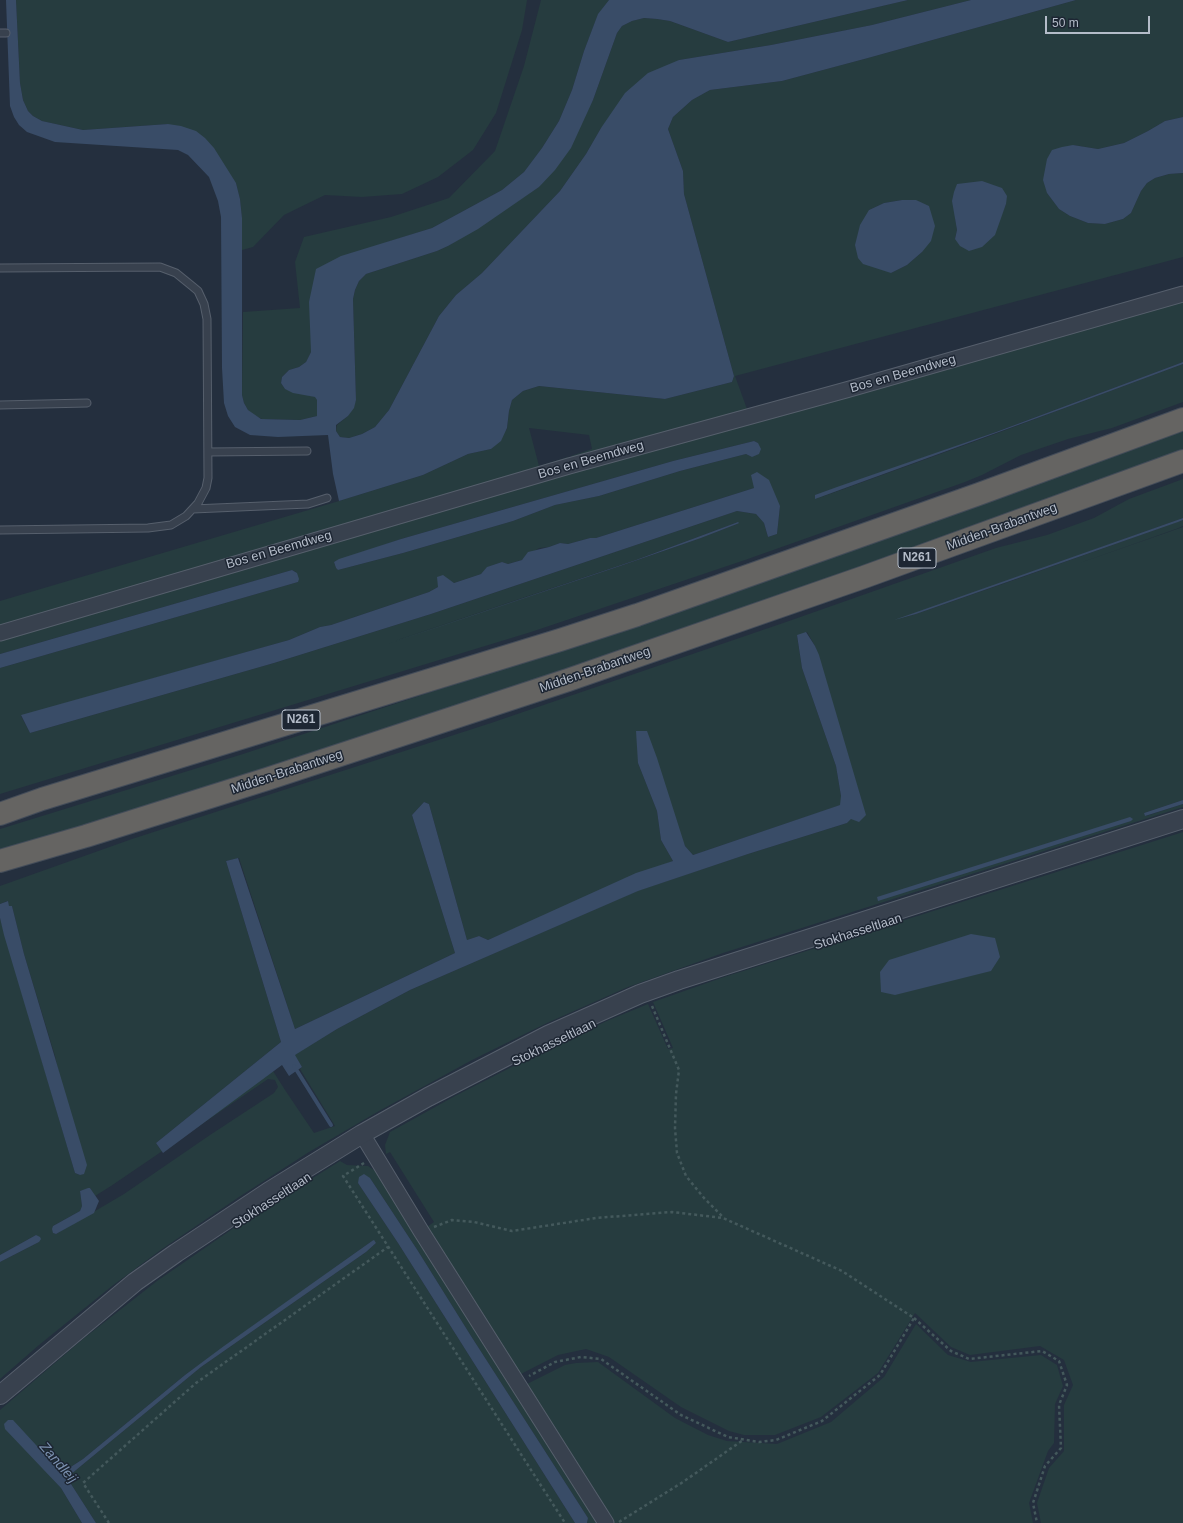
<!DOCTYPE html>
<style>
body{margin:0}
#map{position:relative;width:1183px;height:1523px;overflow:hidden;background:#242f3e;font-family:Helvetica,sans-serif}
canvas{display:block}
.scale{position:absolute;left:1045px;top:16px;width:105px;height:18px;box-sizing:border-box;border:2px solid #b4bcc9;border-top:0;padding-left:5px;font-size:12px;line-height:14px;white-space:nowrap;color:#b4bcc9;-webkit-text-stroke:3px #1d2633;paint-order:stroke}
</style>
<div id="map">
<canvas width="1183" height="1523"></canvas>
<div class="scale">50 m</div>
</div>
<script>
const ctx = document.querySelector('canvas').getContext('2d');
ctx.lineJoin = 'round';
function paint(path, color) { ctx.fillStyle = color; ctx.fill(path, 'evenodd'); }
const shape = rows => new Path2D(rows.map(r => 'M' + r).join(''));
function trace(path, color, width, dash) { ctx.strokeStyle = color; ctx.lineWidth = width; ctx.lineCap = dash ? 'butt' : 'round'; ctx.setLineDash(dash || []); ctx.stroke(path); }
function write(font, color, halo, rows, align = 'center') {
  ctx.font = font + ' Helvetica,sans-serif'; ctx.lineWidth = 3; ctx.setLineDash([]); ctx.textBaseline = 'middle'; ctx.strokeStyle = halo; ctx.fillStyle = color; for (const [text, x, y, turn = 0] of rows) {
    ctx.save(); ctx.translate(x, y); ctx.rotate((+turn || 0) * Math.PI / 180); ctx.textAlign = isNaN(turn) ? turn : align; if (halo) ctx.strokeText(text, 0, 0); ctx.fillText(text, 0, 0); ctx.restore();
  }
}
paint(shape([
 [16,0,527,0,522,30,496,113,473,150,438,177,402,194,362,197,325,195,284,215,253,247,242,250,242,218,240,199,236,183,168,124,83,130,42,121,33,116,28,111,23,100,20,83],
 [541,0,609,0,598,15,584,51,572,90,559,121,542,148,524,172,502,190,432,228,388,242,311,332,311,352,306,362,299,367,289,370,282,377,281,383,285,389,316,397,317,400,317,416,300,420,262,419,253,415,248,410,244,403,242,395,243,312,300,308,295,262,304,237,391,217,449,198,495,151,524,66],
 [908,0,971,0,872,25,771,45,679,60,601,128,586,154,560,191,482,273,456,295,439,316,389,410,375,427,362,434,349,438,340,437,336,431,337,425,348,416,356,400,353,299,355,290,359,281,366,274,437,251,448,246,539,187,593,100,617,33,622,26,632,21,644,18,657,19,670,21,728,42],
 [1076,0,1183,0,1183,117,1165,121,1148,131,1124,143,1098,149,1073,145,1047,193,1059,209,1070,216,1088,223,1105,224,1123,219,1131,213,1141,191,1147,183,1155,178,1169,174,1183,173,1183,257,735,376,747,409,572,461,571,456,592,449,589,435,529,428,539,466,568,457,568,461,0,628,0,601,339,501,423,475,468,454,491,449,507,429,509,411,512,400,523,391,539,386,665,399,732,382,734,376,684,194,683,171,668,129,673,117,692,100,710,90,782,81,868,58],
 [957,184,966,184,1006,204,1001,216,955,239,957,230,955,218],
 [902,200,922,252,907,265,891,273,869,210,884,203],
 [1183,299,1183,362,996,432,911,462,816,499,987,437,1183,364,1183,402,1112,428,1068,439,1021,455,982,475,965,482,745,560,531,632,0,794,0,668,298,582,296,572,292,570,0,654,0,637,335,538],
 [754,441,758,443,752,457,746,454,680,471,599,496,555,505,513,521,403,553,338,570,336,568,334,562,401,539,673,461],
 [754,488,780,506,777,534,768,537,764,523,756,514,737,511,431,614,274,663,30,733,21,716,289,640,320,627,331,625,429,592,438,587,447,579,454,583,481,574,488,567,502,562,508,564,522,560,539,548,549,547,560,543,568,544,590,538,596,538],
 [738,522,737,524,701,538,620,566,388,643,636,560],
 [1183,429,1183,452,1092,486,461,706,0,852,0,829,243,754,592,639],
 [1183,479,1183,518,902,618,916,614,1014,580,1183,520,1183,526,1176,529,1074,565,1183,527,1183,800,1144,813,1146,816,1183,804,1183,807,723,953,628,987,547,1023,472,1060,379,1111,309,1152,239,1197,162,1249,112,1286,39,1345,0,1379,0,1262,39,1242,36,1235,0,1255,0,918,75,1173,80,1175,55,1056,24,954,12,906,9,906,7,901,0,904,0,886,132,839,491,723,789,621,996,548,1047,535,1094,518,1129,499],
 [807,632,815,646,851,819,847,823,748,854,637,891,410,990,337,1029,294,1055,302,1067,300,1069,335,1126,314,1133,285,1090,273,1071,160,1149,156,1143,281,1042,226,861,239,858,295,1029,455,953,412,815,424,802,429,804,467,940,479,936,488,940,673,861,661,840,657,811,638,763,685,846,693,855,841,805,841,796,836,766,802,668,797,636],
 [268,1079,275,1080,278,1087,274,1093,210,1135,124,1194,56,1234,53,1233,53,1226,80,1211,82,1206,80,1191,90,1188,95,1196,111,1186],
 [1183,832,1183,1523,1041,1523,1037,1503,1049,1468,1064,1451,1064,1405,1073,1385,1064,1360,1040,1346,970,1355,951,1347,915,1313,878,1373,821,1417,775,1435,744,1435,729,1431,681,1407,609,1357,586,1349,558,1355,519,1375,525,1385,565,1365,576,1363,598,1362,675,1418,708,1435,727,1441,777,1444,831,1422,884,1377,916,1324,948,1355,971,1362,1041,1355,1057,1365,1063,1386,1055,1404,1054,1443,1048,1451,1029,1503,1033,1523,610,1523,424,1229,434,1222,390,1152,386,1154,385,1145,390,1132,455,1096,541,1052,609,1020,648,1004,668,1049,673,1048,653,1002,721,978],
 [340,1161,347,1165,368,1166,377,1172,602,1523,587,1523,588,1518,471,1336,418,1251,370,1178,358,1183,398,1243,575,1523,96,1523,71,1484,69,1479,70,1475,201,1367,366,1252,376,1243,372,1241,185,1375,83,1459,63,1472,59,1470,53,1479,61,1488,82,1523,0,1523,0,1410,83,1339,157,1281,241,1223]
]), '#263c3f');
paint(shape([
 [6,0,16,0,20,83,23,100,28,111,33,116,42,121,83,130,168,124,181,126,196,131,205,138,214,148,236,183,240,199,242,218,242,395,244,403,248,410,261,419,300,420,317,416,317,400,315,397,293,393,285,389,281,383,282,377,289,370,299,367,306,362,311,352,309,302,316,269,341,256,432,228,502,190,524,172,542,148,559,121,572,90,584,51,598,14,609,0,908,0,728,42,670,21,657,19,644,18,632,21,622,26,617,33,593,100,571,148,555,170,539,187,478,229,448,246,437,251,366,274,359,281,355,290,353,299,356,400,354,408,348,416,336,425,336,431,340,437,349,438,362,434,375,427,389,410,439,316,456,295,482,273,560,191,586,154,601,128,625,93,648,73,679,60,771,45,872,25,971,0,1076,0,868,58,782,81,710,90,692,100,673,117,668,129,683,171,684,194,734,376,732,382,665,399,539,386,523,391,512,400,509,411,507,428,501,441,491,449,468,454,423,475,339,501,333,474,328,435,278,437,250,435,235,427,228,416,224,403,222,368,221,217,218,201,209,177,188,155,178,150,55,142,27,132,19,125,14,117,10,106],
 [1183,117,1183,173,1169,174,1155,178,1147,183,1141,191,1131,213,1123,219,1105,224,1088,223,1070,216,1059,209,1047,193,1043,180,1047,159,1052,150,1062,147,1073,145,1098,149,1124,143,1148,131,1165,121],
 [982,181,1002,188,1007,196,1006,204,995,235,982,247,969,251,960,246,955,239,957,230,952,201,954,192,957,184],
 [902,200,916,200,929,206,935,226,931,241,922,252,907,265,891,273,863,264,858,258,855,245,860,225,869,210,884,203],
 [1183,362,1183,364,1062,409,815,499,815,495,837,487,996,432],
 [754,441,758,443,761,449,759,454,752,457,746,454,680,471,599,496,555,505,513,521,403,553,338,570,336,568,334,562,339,559,401,539,673,461],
 [757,472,769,480,780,506,777,534,768,537,764,523,756,514,737,511,431,614,274,663,30,733,21,715,289,640,320,627,331,625,429,592,438,587,437,577,443,575,454,583,481,574,487,567,502,562,508,564,522,560,528,552,549,547,560,543,568,544,590,538,596,538,754,488,751,475],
 [1183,518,1183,520,1178,522,916,614,894,620],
 [738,522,739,523,737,524,701,538,620,566,388,644,636,560],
 [292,570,297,573,299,579,298,582,0,668,0,654],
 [806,632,815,646,819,655,866,815,859,822,851,819,847,823,748,854,638,891,410,990,337,1029,295,1055,302,1067,289,1076,282,1065,163,1153,156,1143,281,1042,226,861,238,858,295,1029,455,953,412,815,424,802,429,804,467,940,479,936,488,940,636,873,673,861,661,840,657,811,638,763,636,731,647,731,657,758,685,846,693,855,840,805,841,796,836,766,802,668,797,635],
 [1183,800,1183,804,1145,816,1144,813],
 [1130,817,1133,819,1131,821,878,901,877,897],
 [8,901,9,906,12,906,24,954,87,1165,84,1174,80,1175,75,1173,4,935,0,918,0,904],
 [971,934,995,938,1000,957,991,971,895,995,881,992,880,972,889,960],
 [364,1174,370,1178,418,1251,471,1336,588,1518,587,1523,575,1523,398,1243,358,1183,359,1177],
 [88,1188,90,1188,99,1201,94,1213,56,1234,53,1233,52,1229,53,1226,80,1211,82,1206,80,1191],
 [36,1235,40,1237,41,1239,39,1242,0,1262,0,1255],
 [374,1240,376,1243,366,1252,201,1367,70,1475,69,1479,71,1484,96,1523,82,1523,61,1488,5,1429,4,1424,8,1420,13,1420,59,1470,63,1472,83,1459,185,1375,224,1346,372,1241]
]), '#394c67');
trace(shape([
 [294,1066,331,1125]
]), '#394c67', 4);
const service = shape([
 [0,33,6,33],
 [0,268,160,267,176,273,192,286,198,291,204,304,207,319,208,478,206,488,198,503,186,516,171,525,148,528,0,530],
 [0,405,87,403],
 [208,452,307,451],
 [193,509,308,504,327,498]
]);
const minor = shape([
 [0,633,569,466,846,390,1183,294],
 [362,1134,421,1231,606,1523]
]);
const tertiary = shape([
 [0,1395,135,1282,176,1253,268,1192,362,1134,428,1097,548,1035,640,994,679,980,1183,819]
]);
const trunk = shape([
 [0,814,42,799,560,640,637,615,979,494,1183,419],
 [0,861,86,836,267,779,568,680,864,577,1183,461]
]);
trace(service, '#565f6c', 9);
trace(minor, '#565f6c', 17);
trace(tertiary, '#565f6c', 20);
trace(trunk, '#434c59', 24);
trace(shape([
 [652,1006,679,1070,676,1094,675,1128,677,1153,686,1176,704,1198,723,1217],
 [364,1163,343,1176,565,1523],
 [434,1227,452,1220,474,1222,512,1231,596,1218,672,1212,723,1218,842,1271,914,1318,880,1375,822,1421,776,1440,759,1442,728,1437,681,1415,601,1359,581,1357,555,1362,529,1376],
 [914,1318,951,1351,969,1359,1042,1351,1059,1361,1067,1385,1059,1405,1061,1448,1045,1466,1033,1503,1037,1523],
 [619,1522,683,1482,743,1440],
 [109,1523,83,1483,196,1383,388,1247]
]), '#44595c', 2.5, [3, 3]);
trace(service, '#38414e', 7);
trace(minor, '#38414e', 15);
trace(tertiary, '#38414e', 18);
trace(trunk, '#656462', 22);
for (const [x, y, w] of [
 [917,558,38],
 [301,720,38]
]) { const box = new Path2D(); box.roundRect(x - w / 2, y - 10, w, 20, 3); ctx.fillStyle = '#1d2633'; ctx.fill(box); trace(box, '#b4bcc9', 1); }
write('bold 12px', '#b4bcc9', null, [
 ["N261",917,558],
 ["N261",301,720]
]);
write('13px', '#b4bcc9', '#1d2633', [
 ["Bos en Beemdweg",903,374,-16],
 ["Bos en Beemdweg",591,460,-16],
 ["Midden-Brabantweg",1002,527,-20],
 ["Bos en Beemdweg",279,550,-16],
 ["Midden-Brabantweg",595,670,-19],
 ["Midden-Brabantweg",287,772,-18],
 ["Stokhasseltlaan",858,932,-18],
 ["Stokhasseltlaan",554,1043,-26],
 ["Stokhasseltlaan",272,1201,-33]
]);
write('italic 14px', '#7c92b1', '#1d2633', [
 ["Zandleij",58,1463,49]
]);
</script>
